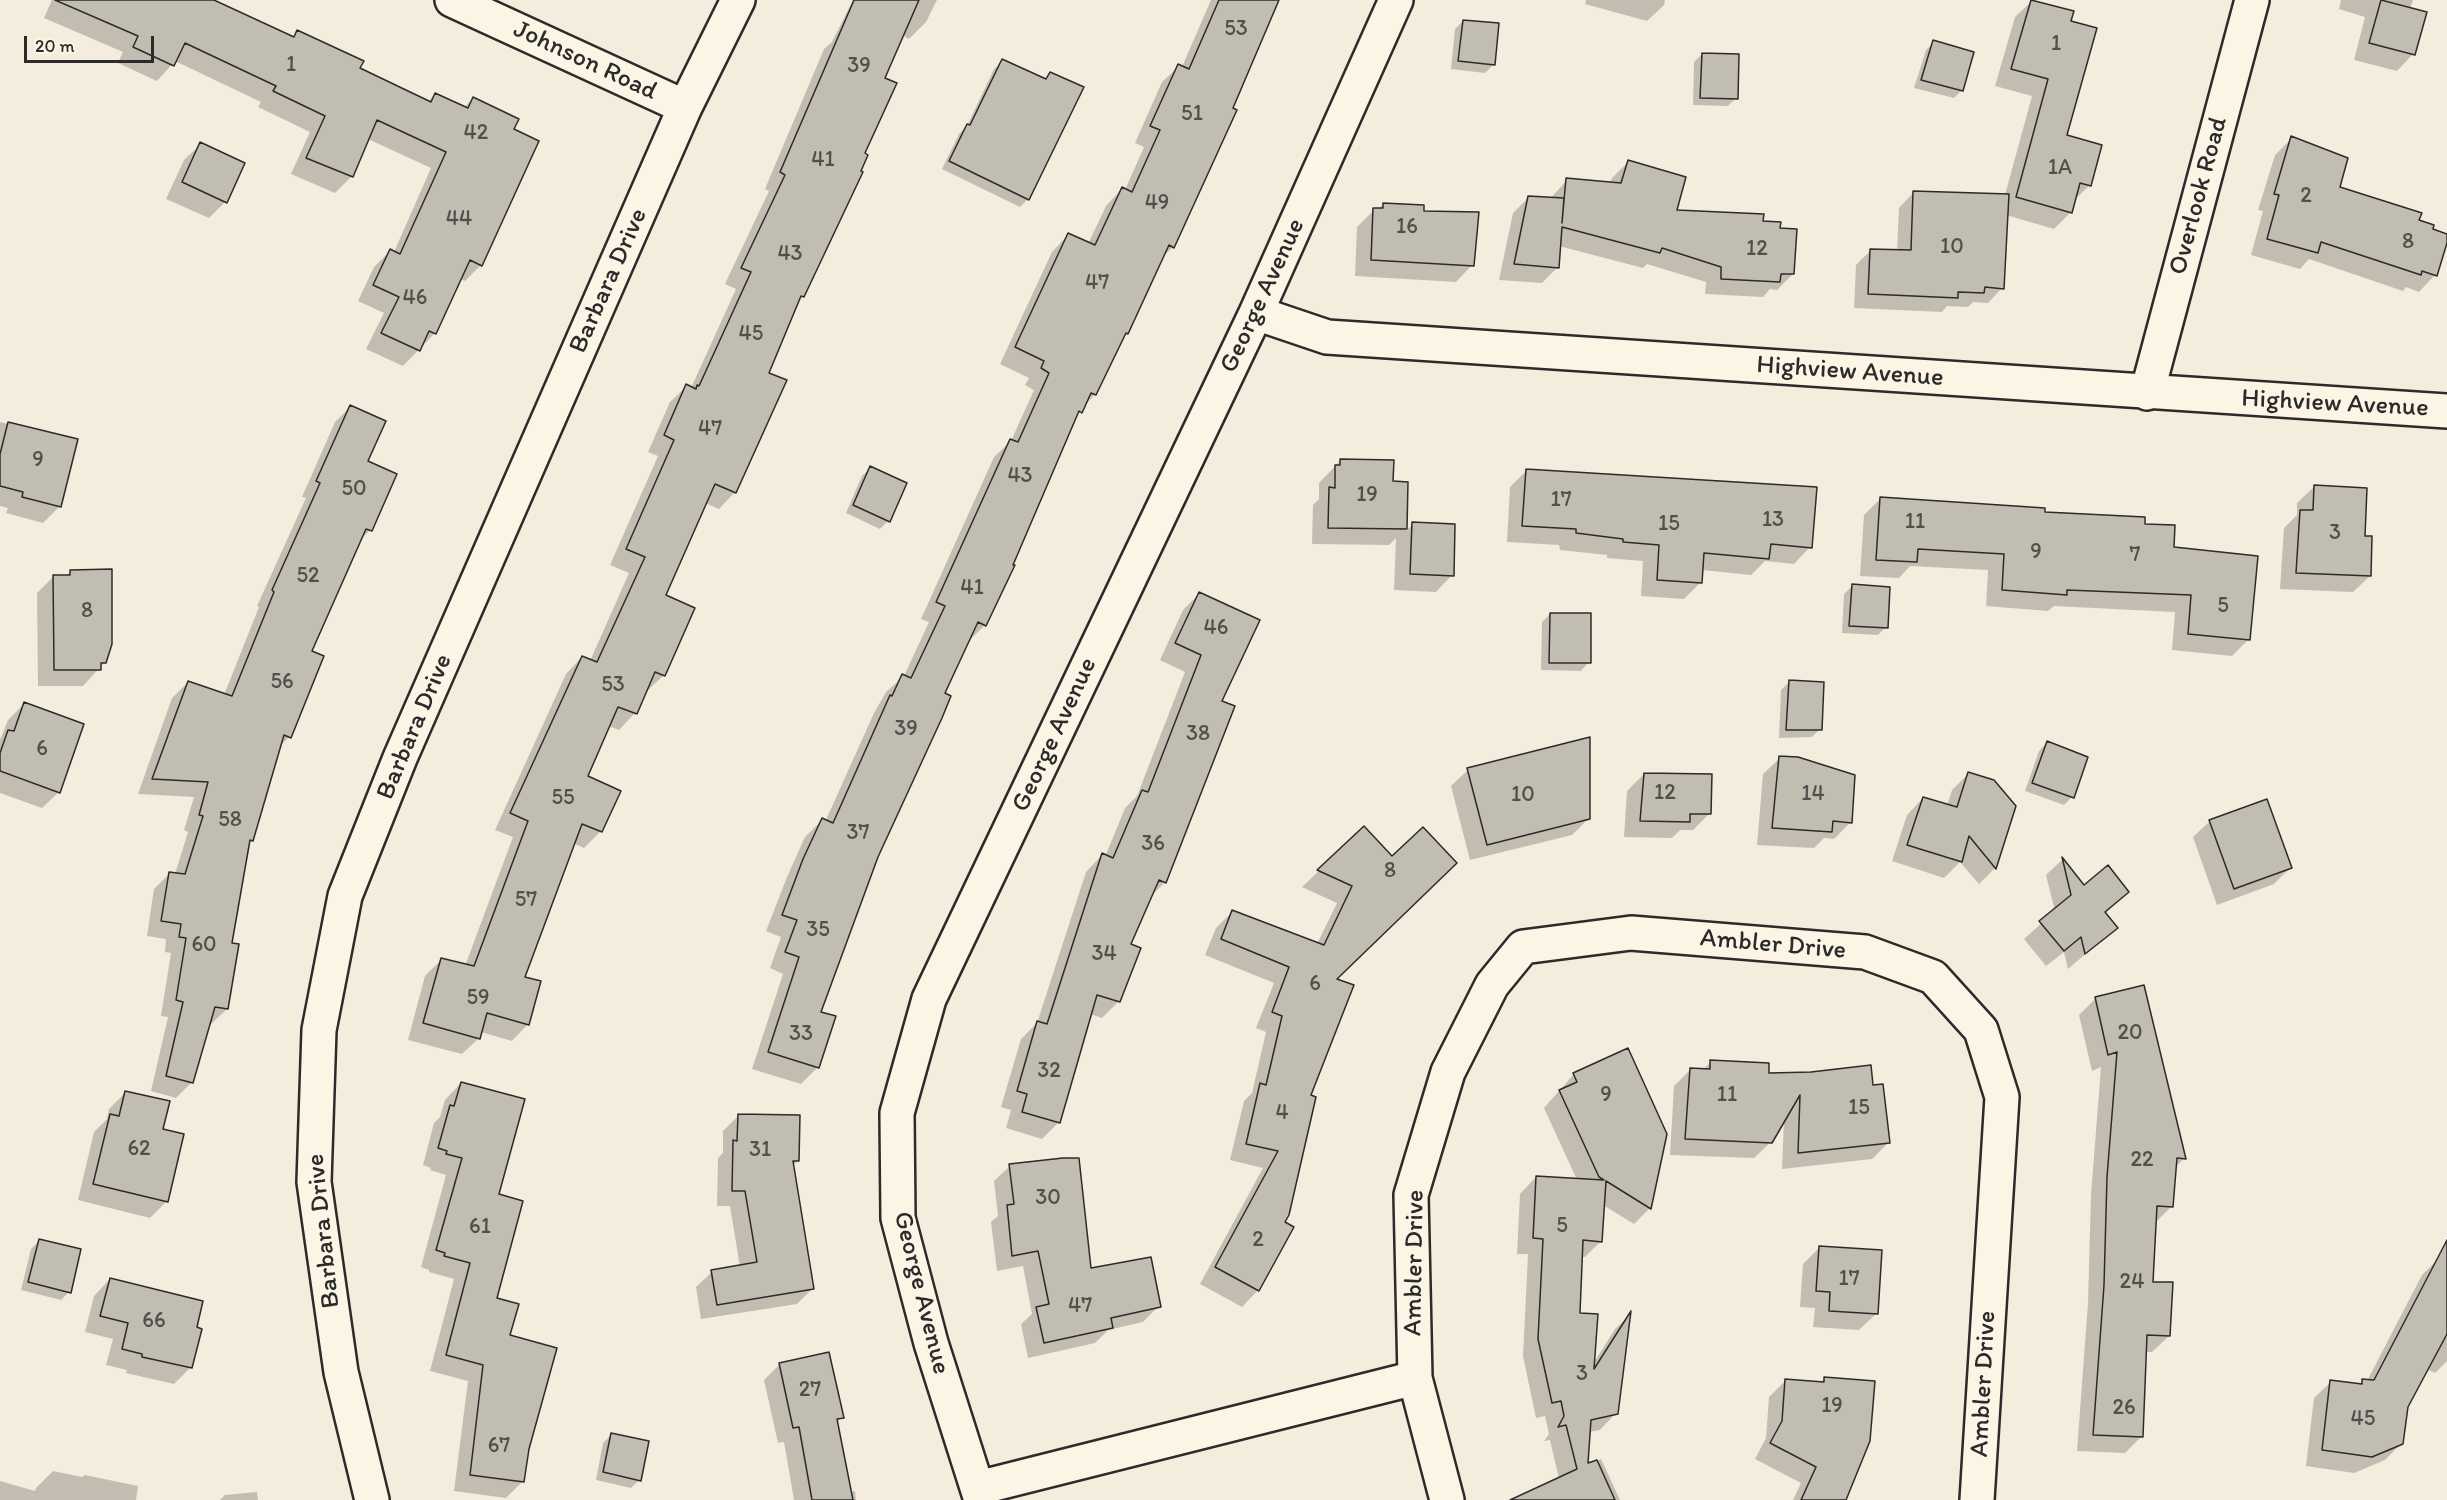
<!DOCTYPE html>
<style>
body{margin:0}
#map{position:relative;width:2447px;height:1500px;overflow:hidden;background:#f4edde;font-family:Itim,sans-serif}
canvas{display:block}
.scale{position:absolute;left:24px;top:36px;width:130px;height:27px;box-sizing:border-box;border:3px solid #2b2b2b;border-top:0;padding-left:8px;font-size:18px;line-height:21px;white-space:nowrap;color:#2b2b2b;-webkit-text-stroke:4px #fcf5e5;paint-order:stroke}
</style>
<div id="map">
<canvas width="2447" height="1500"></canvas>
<div class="scale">20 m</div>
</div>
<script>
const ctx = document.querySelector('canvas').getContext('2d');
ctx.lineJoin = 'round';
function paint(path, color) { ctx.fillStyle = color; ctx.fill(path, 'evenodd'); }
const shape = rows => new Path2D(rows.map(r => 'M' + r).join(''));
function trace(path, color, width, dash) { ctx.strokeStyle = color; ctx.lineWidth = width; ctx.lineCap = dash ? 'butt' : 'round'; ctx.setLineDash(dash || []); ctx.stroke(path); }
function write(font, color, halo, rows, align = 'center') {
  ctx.font = font + ' Itim,sans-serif'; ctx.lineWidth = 5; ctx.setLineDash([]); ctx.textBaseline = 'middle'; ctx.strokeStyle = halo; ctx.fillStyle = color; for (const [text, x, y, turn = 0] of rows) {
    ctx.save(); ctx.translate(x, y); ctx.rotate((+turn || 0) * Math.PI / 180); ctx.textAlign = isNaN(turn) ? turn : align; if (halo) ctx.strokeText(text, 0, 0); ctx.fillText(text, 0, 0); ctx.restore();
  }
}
paint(shape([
 [52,0,208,0,292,38,298,32,358,69,428,102,435,94,464,108,473,98,512,130,481,265,465,281,460,279,435,333,403,366,366,349,384,313,358,301,374,267,390,251,394,252,431,168,368,139,351,177,335,193,291,174,310,132,258,107,261,102,175,61,157,81,118,63,123,52,44,18],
 [853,0,937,0,926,22,909,39,902,35,883,78,863,154,768,374,735,492,719,509,705,503,664,596,664,675,647,691,645,690,635,713,619,730,608,726,586,777,601,831,584,848,573,843,523,978,528,1024,512,1041,481,1032,479,1038,462,1054,408,1040,425,976,442,959,465,966,513,837,495,830,566,674,582,657,590,661,629,573,610,565,658,456,648,452,670,402,687,386,691,388,736,289,725,284,769,191,765,189,824,49,832,42],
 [1211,0,1278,0,1173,247,1161,258,1127,333,1122,338,1095,394,1074,418,985,625,968,642,943,694,877,857,819,1013,818,1067,801,1084,752,1069,783,974,770,968,781,937,766,931,787,877,805,837,822,820,825,822,874,713,886,692,904,676,929,622,921,619,994,457,1011,441,1034,390,1025,385,1029,378,1000,364,1052,252,1068,235,1088,244,1106,206,1122,189,1125,190,1144,147,1135,143,1162,82,1179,66,1182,67],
 [1586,0,1665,0,1664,5,1647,21,1585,4],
 [2341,0,2413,0,2410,9,2413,54,2397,71,2354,60,2365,17,2339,9],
 [2032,1,2069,22,2065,136,2090,185,2073,201,2071,212,2054,229,2006,215,2002,288,1988,303,1973,302,1968,307,1947,306,1942,312,1854,308,1856,265,1871,250,1897,251,1899,208,1913,193,2005,195,2032,96,1995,86,2015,17],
 [1463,21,1493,65,1485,73,1451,69,1455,29],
 [1934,42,1962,90,1954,98,1914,88,1926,50],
 [1702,54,1736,98,1728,106,1693,105,1694,62],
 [1002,61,1044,80,1050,73,1028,199,1020,207,942,169,959,134,967,126,994,69],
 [2292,138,2338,188,2447,235,2435,275,2419,292,2406,287,2403,291,2309,259,2300,269,2251,255,2263,211,2258,210,2275,155],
 [201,144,225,202,209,218,166,199,184,160],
 [1628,162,1675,211,1761,222,1793,274,1777,290,1770,289,1763,297,1705,294,1706,282,1647,264,1643,268,1559,246,1558,267,1542,283,1499,280,1513,213,1529,197,1550,199,1567,180,1610,184,1612,178],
 [1383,204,1472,265,1456,282,1355,276,1357,227,1374,210,1378,210],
 [350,407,366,462,370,530,359,541,310,652,289,737,279,747,252,840,248,844,231,944,227,1009,211,1024,208,1024,192,1082,176,1098,151,1091,168,1017,161,1016,171,953,165,952,166,939,147,936,154,889,170,873,175,874,188,832,184,830,194,797,138,794,172,698,188,682,224,695,259,607,257,606,306,498,302,497,335,422],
 [0,422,76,440,60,506,43,523,6,513,8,508,0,506],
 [1341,460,1392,483,1406,483,1406,531,1413,524,1452,575,1436,592,1394,590,1396,538,1389,545,1312,544,1313,505,1319,499,1319,483],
 [870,468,888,521,880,529,846,513,862,476],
 [1526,471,1810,547,1794,564,1765,561,1751,575,1702,570,1701,582,1684,599,1641,596,1643,561,1607,558,1607,555,1560,550,1559,545,1507,542,1510,487],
 [2314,487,2364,537,2370,576,2353,592,2280,589,2284,528,2297,515,2297,503],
 [1881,498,2043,513,2144,525,2249,639,2232,656,2172,650,2175,612,2054,606,2048,611,1986,606,1988,570,1910,566,1899,578,1860,576,1864,515],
 [71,571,104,663,83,686,38,686,37,593,54,576,66,576],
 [1852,586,1886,627,1878,635,1842,633,1844,594],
 [1200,593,1220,702,1165,882,1150,897,1129,945,1119,1001,1102,1018,1090,1014,1059,1122,1042,1139,1006,1128,1011,1110,1001,1107,1021,1039,1037,1023,1086,872,1102,855,1105,857,1125,808,1137,796,1185,672,1160,660,1183,610],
 [1550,614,1589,662,1581,671,1541,670,1542,622],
 [1789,682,1820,729,1812,737,1779,738,1781,690],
 [25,703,59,792,42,808,0,793,0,740,8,720],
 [2047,743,2072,797,2064,805,2025,791,2039,751],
 [1780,758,1851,822,1834,839,1824,838,1814,848,1757,845,1763,774],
 [1468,770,1588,819,1572,835,1470,860,1451,786],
 [1969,773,2015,807,1995,868,1979,884,1960,862,1944,878,1892,861,1907,815,1923,798,1947,806,1952,790],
 [1644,774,1709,814,1693,830,1680,830,1672,838,1624,837,1627,791],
 [2210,821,2291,867,2274,884,2217,905,2193,837],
 [1364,828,1335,979,1309,1097,1258,1290,1242,1307,1200,1284,1263,1168,1230,1160,1244,1101,1252,1093,1266,1032,1256,1028,1274,983,1205,955,1216,928,1232,912,1317,944,1337,903,1302,887],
 [2062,860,2084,887,2127,892,2105,914,2116,928,2068,969,2064,952,2046,966,2024,939,2055,911,2046,875],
 [2096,998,2184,1158,2175,1168,2172,1206,2154,1224,2152,1283,2169,1336,2152,1352,2145,1352,2142,1436,2125,1453,2077,1451,2088,1303,2091,1195,2101,1067,2092,1071,2079,1015],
 [1627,1050,1650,1208,1634,1224,1603,1205,1601,1241,1585,1257,1581,1257,1578,1315,1593,1364,1615,1329,1629,1316,1616,1413,1600,1430,1589,1432,1587,1466,1601,1459,1620,1500,1548,1500,1559,1479,1550,1440,1544,1441,1549,1434,1545,1416,1536,1418,1523,1356,1528,1254,1517,1254,1520,1194,1536,1177,1577,1180,1544,1108,1574,1074],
 [1711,1062,1767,1075,1872,1087,1888,1143,1872,1159,1782,1169,1784,1119,1771,1142,1754,1158,1670,1155,1674,1086,1690,1070,1702,1070],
 [461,1083,497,1196,495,1299,508,1336,527,1448,523,1481,506,1498,454,1491,468,1381,430,1371,454,1279,429,1272,429,1270,421,1267,446,1175,430,1170,431,1168,423,1165,434,1123,440,1117,445,1100],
 [126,1092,162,1130,167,1201,150,1218,78,1200,94,1132,107,1119,109,1109],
 [739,1115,798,1161,792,1166,813,1288,797,1304,701,1319,696,1287,712,1272,740,1267,730,1206,717,1206,718,1158,723,1153,723,1131],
 [1010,1166,1090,1270,1159,1306,1143,1322,1108,1330,1095,1343,1028,1358,1021,1324,1032,1314,1023,1266,997,1271,991,1222,998,1216,994,1181],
 [39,1241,69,1292,61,1300,21,1290,31,1249],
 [1819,1248,1876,1314,1859,1330,1813,1327,1815,1308,1800,1307,1803,1264],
 [2438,1259,2447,1263,2447,1361,2435,1373,2427,1369,2406,1407,2402,1443,2385,1460,2354,1473,2306,1466,2314,1398,2331,1382,2359,1385,2363,1381,2367,1381,2422,1275],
 [110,1279,200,1330,190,1368,174,1384,126,1373,127,1370,106,1365,113,1339,85,1332,94,1296],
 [780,1364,842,1417,836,1423,850,1492,855,1491,856,1500,794,1500,784,1442,778,1443,764,1380],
 [1824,1379,1844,1500,1793,1500,1801,1483,1755,1459,1766,1438,1769,1397,1785,1381,1820,1383],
 [611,1435,639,1480,631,1488,596,1480,603,1443],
 [53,1471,82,1477,85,1475,138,1486,136,1500,0,1500,0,1481,35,1491,36,1488],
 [257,1492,258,1500,220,1500,225,1495]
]), '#0003');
const building = shape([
 [55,0,214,0,294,37,297,30,364,61,360,68,431,102,435,93,468,108,473,97,519,119,514,129,539,141,482,266,470,260,436,334,429,331,420,351,381,333,399,297,373,285,390,249,400,254,446,152,377,120,353,177,306,158,325,116,273,91,276,86,185,43,174,66,133,47,138,36,55,0],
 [854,0,919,0,885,78,897,83,865,153,868,155,861,171,863,172,804,297,801,296,769,373,787,380,736,493,715,484,666,595,695,608,665,676,655,672,637,714,618,707,588,776,621,791,602,832,582,824,525,977,541,981,529,1025,487,1013,480,1039,423,1023,441,958,474,966,528,821,510,813,582,656,597,662,645,557,626,549,674,440,664,435,686,384,696,389,697,385,699,386,751,272,741,268,785,175,780,172,854,0],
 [1219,0,1279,0,1233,108,1237,110,1174,248,1169,245,1128,334,1126,333,1096,395,1091,393,1082,413,1079,411,1013,565,1015,565,986,626,978,622,945,693,951,696,942,718,878,857,821,1012,836,1016,819,1068,768,1052,799,957,785,952,797,920,782,915,803,859,822,818,833,823,890,695,892,696,902,674,911,678,945,606,936,602,1010,439,1018,442,1049,373,1041,368,1044,361,1015,347,1068,233,1095,245,1122,187,1132,192,1160,130,1150,126,1178,64,1189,69,1219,0],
 [2031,0,2074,11,2071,21,2097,28,2067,135,2102,145,2091,186,2080,183,2072,213,2016,197,2048,79,2011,69,2031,0],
 [2381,0,2427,12,2415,55,2369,43,2381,0],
 [1463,20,1499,23,1495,65,1458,61,1463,20],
 [1933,40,1974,52,1963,91,1921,80,1933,40],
 [1702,53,1739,54,1738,99,1700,98,1702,53],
 [1002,59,1046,79,1050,72,1084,87,1029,200,949,161,967,124,970,125,1002,59],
 [2291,136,2348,158,2340,187,2422,213,2419,220,2434,225,2433,229,2447,234,2447,243,2437,276,2422,271,2421,275,2321,242,2318,253,2267,239,2279,195,2274,194,2291,136],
 [200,142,245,163,227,203,182,182,200,142],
 [1628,160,1686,177,1677,210,1764,214,1763,221,1781,222,1780,228,1797,229,1794,274,1781,274,1780,282,1721,279,1721,267,1662,248,1660,253,1562,227,1559,268,1514,264,1528,196,1564,198,1562,223,1566,178,1621,183,1628,160],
 [1913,191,2009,194,2004,289,1985,287,1984,293,1958,292,1958,298,1868,294,1870,249,1911,250,1913,191],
 [1383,203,1424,205,1424,211,1479,212,1474,266,1371,260,1373,208,1383,208,1383,203],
 [350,405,386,421,368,461,397,474,372,531,366,529,312,651,324,656,291,738,284,735,253,841,250,840,232,943,239,944,228,1009,215,1007,193,1083,166,1076,183,1002,176,1000,186,938,179,937,181,924,161,921,169,872,185,874,203,816,199,815,208,782,152,779,188,681,232,696,274,592,272,590,320,483,316,481,350,405],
 [8,422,78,439,61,507,22,497,23,492,0,486,0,454,8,422],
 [1340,459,1394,460,1393,481,1408,482,1407,529,1328,528,1329,487,1335,488,1335,465,1340,465,1340,459],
 [870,466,907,483,890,522,853,505,870,466],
 [1526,469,1817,487,1812,548,1771,544,1769,559,1704,553,1702,583,1657,580,1659,545,1623,542,1623,539,1576,533,1576,529,1522,526,1526,469],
 [2314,485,2367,488,2365,536,2372,536,2371,576,2296,573,2300,510,2313,510,2314,485],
 [1880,497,2045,508,2045,512,2145,517,2145,524,2175,525,2174,547,2258,556,2250,640,2188,634,2191,595,2067,590,2067,595,2002,590,2004,554,1918,549,1917,562,1876,560,1880,497],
 [1412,522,1455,524,1454,576,1410,574,1412,522],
 [112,569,112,644,106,663,101,663,101,670,54,670,53,575,70,575,70,570,112,569],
 [1852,584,1890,587,1888,628,1849,626,1852,584],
 [1199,592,1260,620,1222,701,1235,706,1166,883,1159,880,1131,944,1141,948,1120,1002,1097,995,1060,1123,1022,1112,1027,1094,1017,1091,1037,1021,1047,1024,1102,853,1113,858,1142,790,1148,792,1201,655,1175,643,1199,592],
 [1550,613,1591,613,1591,663,1549,663,1550,613],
 [1789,680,1824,682,1822,730,1786,730,1789,680],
 [24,702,84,724,60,793,0,771,0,753,8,730,14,731,24,702],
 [1590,737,1590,819,1487,845,1467,768,1590,737],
 [2047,741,2088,757,2074,798,2032,783,2047,741],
 [1779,756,1798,757,1855,775,1852,823,1833,821,1832,832,1772,828,1779,756],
 [1968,772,1994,780,2016,806,1996,869,1969,836,1962,862,1907,845,1923,797,1957,807,1968,772],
 [1644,773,1712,774,1711,814,1690,814,1690,822,1640,821,1644,773],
 [2267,799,2292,868,2234,889,2209,820,2267,799],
 [1364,826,1392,856,1423,827,1457,863,1337,979,1354,985,1311,1095,1316,1097,1289,1215,1285,1222,1294,1227,1259,1291,1215,1267,1278,1151,1246,1144,1260,1083,1266,1085,1282,1016,1272,1012,1289,967,1221,939,1232,910,1324,945,1352,886,1317,870,1364,826],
 [2062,857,2084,885,2108,865,2129,892,2105,912,2118,928,2085,954,2081,937,2064,951,2039,921,2071,895,2062,857],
 [2144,985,2186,1159,2177,1158,2173,1207,2157,1206,2153,1282,2173,1282,2170,1336,2147,1335,2143,1437,2093,1435,2104,1285,2107,1177,2117,1052,2108,1055,2095,997,2144,985],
 [1628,1048,1667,1134,1651,1209,1606,1181,1602,1242,1583,1240,1580,1313,1598,1314,1594,1369,1631,1311,1618,1414,1591,1420,1588,1463,1597,1460,1615,1500,1510,1500,1577,1469,1566,1425,1558,1427,1564,1416,1561,1401,1552,1403,1538,1339,1543,1239,1533,1238,1536,1176,1604,1180,1599,1177,1559,1090,1577,1082,1573,1073,1628,1048],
 [1710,1060,1769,1063,1769,1073,1811,1072,1871,1065,1873,1085,1883,1084,1890,1143,1798,1153,1800,1095,1772,1143,1685,1139,1690,1068,1710,1069,1710,1060],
 [461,1082,525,1099,499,1194,523,1201,497,1298,519,1304,510,1335,557,1348,529,1449,524,1482,470,1475,483,1365,446,1355,470,1263,444,1256,445,1253,436,1250,462,1158,446,1154,447,1151,438,1148,450,1105,454,1106,461,1082],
 [125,1091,170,1101,163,1129,184,1134,168,1202,93,1184,110,1114,119,1116,125,1091],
 [738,1114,800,1115,799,1161,793,1161,814,1289,717,1305,711,1270,757,1262,745,1191,732,1191,733,1140,737,1141,738,1114],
 [1063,1158,1079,1158,1091,1268,1151,1257,1161,1307,1111,1318,1113,1328,1044,1343,1036,1307,1049,1304,1038,1251,1012,1256,1007,1205,1014,1204,1009,1164,1063,1158],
 [39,1239,81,1249,71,1293,28,1282,39,1239],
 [2447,1240,2447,1334,2408,1407,2403,1444,2372,1457,2322,1450,2330,1380,2362,1384,2362,1379,2374,1380,2447,1240],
 [1819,1246,1882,1250,1878,1314,1829,1311,1830,1292,1816,1291,1819,1246],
 [110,1278,203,1301,197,1327,202,1329,192,1368,142,1357,142,1354,122,1349,128,1323,100,1316,110,1278],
 [829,1352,844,1418,837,1419,853,1500,812,1500,799,1427,793,1428,779,1363,829,1352],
 [1824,1377,1875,1381,1870,1441,1846,1500,1801,1500,1816,1467,1770,1443,1782,1421,1785,1379,1824,1382,1824,1377],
 [611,1433,649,1441,641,1481,603,1472,611,1433]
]);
paint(building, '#c2bdb1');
trace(building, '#2b2b2b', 1.5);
const minor = shape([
 [452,0,685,107],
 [1256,313,1327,337,2447,411],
 [2147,393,2252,0],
 [978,1488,1415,1378],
 [372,1500,341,1372,314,1182,319,1030,345,896,400,758,685,107,738,0],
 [981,1500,931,1343,898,1218,897,1113,929,999,1256,313,1396,0],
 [1447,1500,1415,1378,1411,1195,1448,1072,1492,985,1523,947,1631,933,1865,952,1933,977,1981,1030,2002,1097,1977,1500]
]);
trace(minor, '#2b2b2b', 38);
trace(minor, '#fcf5e5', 33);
write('22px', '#51504c', null, [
 ["53",1236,29],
 ["1",2056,44],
 ["1",291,65],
 ["39",859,66],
 ["51",1192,114],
 ["42",476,133],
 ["41",823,160],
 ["1A",2060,168],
 ["2",2306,196],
 ["49",1157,203],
 ["44",459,219],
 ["16",1407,227],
 ["8",2408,242],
 ["10",1952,247],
 ["12",1757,249],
 ["43",790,254],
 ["47",1097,283],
 ["46",415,298],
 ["45",751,334],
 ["47",710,429],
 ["9",38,460],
 ["43",1020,476],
 ["50",354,489],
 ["19",1367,495],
 ["17",1561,500],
 ["13",1773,520],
 ["11",1915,522],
 ["15",1669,524],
 ["3",2335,533],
 ["9",2036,552],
 ["7",2135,555],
 ["52",308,576],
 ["41",972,588],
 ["5",2223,606],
 ["8",87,611],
 ["46",1216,628],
 ["56",282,682],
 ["53",613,685],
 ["39",906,729],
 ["38",1198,734],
 ["6",42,749],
 ["12",1665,793],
 ["14",1813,794],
 ["10",1523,795],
 ["55",563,798],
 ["58",230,820],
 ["37",858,833],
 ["36",1153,844],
 ["8",1390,871],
 ["57",526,900],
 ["35",818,930],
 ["60",204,945],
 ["34",1104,954],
 ["6",1315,984],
 ["59",478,998],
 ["20",2130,1033],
 ["33",801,1034],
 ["32",1049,1071],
 ["9",1606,1095],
 ["11",1727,1095],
 ["15",1859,1108],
 ["4",1282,1113],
 ["62",139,1149],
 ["31",760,1150],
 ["22",2142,1160],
 ["30",1048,1198],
 ["5",1562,1226],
 ["61",480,1227],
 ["2",1258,1240],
 ["17",1849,1279],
 ["24",2132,1282],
 ["47",1080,1306],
 ["66",154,1321],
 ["3",1582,1374],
 ["27",810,1390],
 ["19",1832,1406],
 ["26",2124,1408],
 ["45",2363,1419],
 ["67",499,1446]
]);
write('26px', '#2b2b2b', '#fcf5e5', [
 ["Johnson Road",585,61,25],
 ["Overlook Road",2199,196,-75],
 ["Barbara Drive",609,281,-66],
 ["George Avenue",1263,296,-65],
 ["Highview Avenue",1850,372,4],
 ["Highview Avenue",2335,404,3],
 ["Barbara Drive",415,727,-67],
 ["George Avenue",1055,735,-65],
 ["Ambler Drive",1773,945,5],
 ["Barbara Drive",324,1231,-96],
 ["Ambler Drive",1415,1263,-89],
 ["George Avenue",921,1293,76],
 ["Ambler Drive",1984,1384,-87]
]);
</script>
